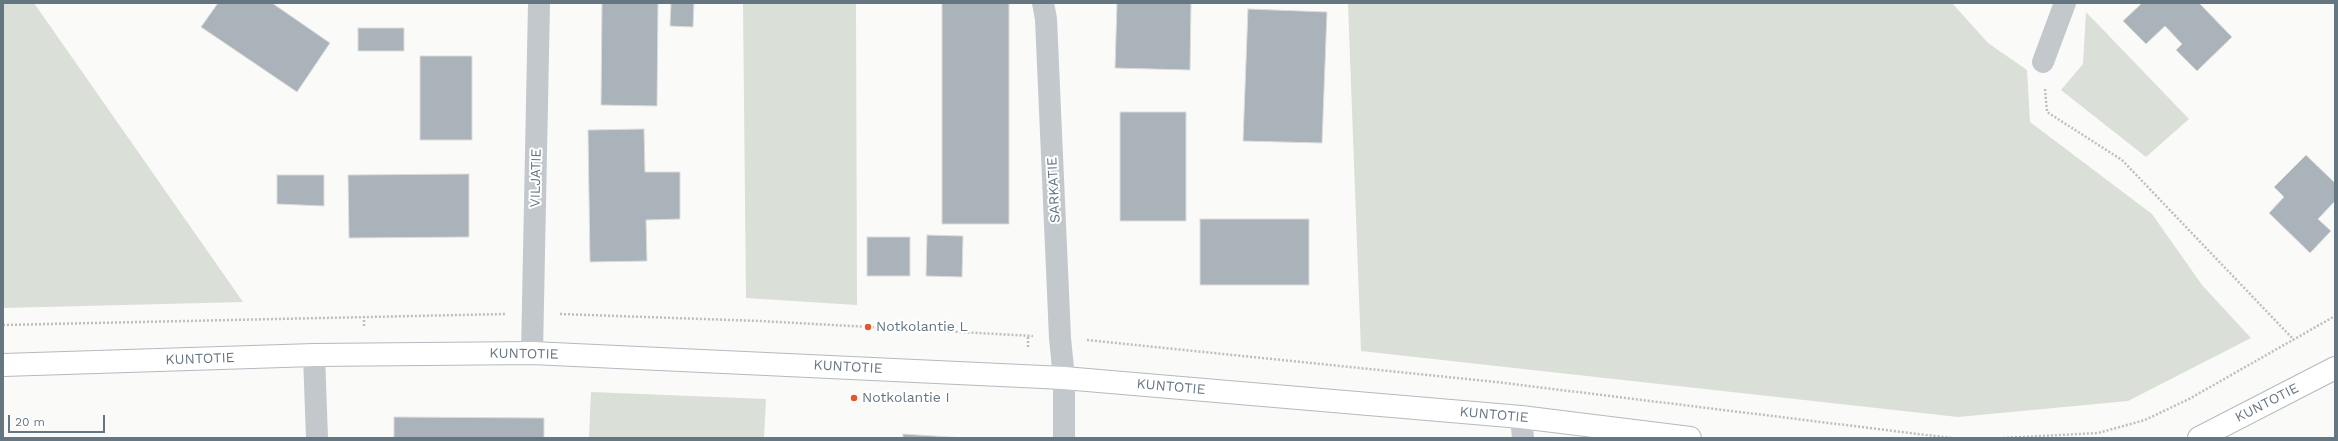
<!DOCTYPE html>
<style>
body{margin:0}
#map{position:relative;width:2338px;height:441px;overflow:hidden;background:#fafaf8;font-family:"Work Sans",sans-serif}
canvas{display:block}
.frame{position:absolute;inset:0;border:4px solid #657683;pointer-events:none}
.scale{position:absolute;left:8px;top:415px;width:97px;height:18px;box-sizing:border-box;border:2px solid #657683;border-top:0;padding-left:5px;font-size:12px;line-height:14px;white-space:nowrap;color:#657683;-webkit-text-stroke:3px #fff;paint-order:stroke}
</style>
<div id="map">
<canvas width="2338" height="441"></canvas>
<div class="frame"></div>
<div class="scale">20 m</div>
</div>
<script>
const ctx = document.querySelector('canvas').getContext('2d');
ctx.lineJoin = 'round';
function paint(path, color) { ctx.fillStyle = color; ctx.fill(path, 'evenodd'); }
const shape = rows => new Path2D(rows.map(r => 'M' + r).join(''));
function trace(path, color, width, dash) { ctx.strokeStyle = color; ctx.lineWidth = width; ctx.lineCap = dash ? 'butt' : 'round'; ctx.setLineDash(dash || []); ctx.stroke(path); }
function write(font, color, halo, rows, align = 'center') {
  ctx.font = font + ' "Work Sans",sans-serif'; ctx.lineWidth = 4; ctx.setLineDash([]); ctx.textBaseline = 'middle'; ctx.strokeStyle = halo; ctx.fillStyle = color; for (const [text, x, y, turn = 0] of rows) {
    ctx.save(); ctx.translate(x, y); ctx.rotate((+turn || 0) * Math.PI / 180); ctx.textAlign = isNaN(turn) ? turn : align; if (halo) ctx.strokeText(text, 0, 0); ctx.fillText(text, 0, 0); ctx.restore();
  }
}
paint(shape([
 [3,3,34,3,243,302,3,308],
 [743,3,856,3,857,305,746,298],
 [1348,3,1952,3,1988,43,2027,70,2030,122,2152,214,2202,285,2251,338,2128,401,1958,417,1361,351],
 [2086,12,2189,119,2146,157,2061,90,2083,64],
 [591,392,766,399,764,438,589,438]
]), '#dadfd7');
const building = shape([
 [218,3,272,3,330,43,297,92,201,27,218,3],
 [602,3,658,3,657,106,601,105,602,3],
 [671,3,694,3,693,27,670,26,671,3],
 [942,3,1009,3,1009,224,942,224,942,3],
 [1117,3,1191,3,1190,70,1115,68,1117,3],
 [2142,3,2199,3,2232,37,2197,71,2176,50,2182,44,2165,26,2146,44,2123,21,2142,3],
 [1248,9,1327,12,1322,143,1243,141,1248,9],
 [358,28,404,28,404,51,358,51,358,28],
 [420,56,472,56,472,140,420,140,420,56],
 [1120,112,1186,112,1186,221,1120,221,1120,112],
 [644,129,645,172,680,172,680,219,646,220,647,261,590,262,588,130,644,129],
 [2306,155,2335,183,2335,201,2318,219,2331,231,2310,253,2269,213,2284,197,2274,187,2306,155],
 [469,174,469,237,349,238,348,175,469,174],
 [277,175,324,175,324,206,277,204,277,175],
 [1200,219,1309,219,1309,285,1200,285,1200,219],
 [927,235,963,236,962,277,926,276,927,235],
 [867,237,910,237,910,276,867,276,867,237],
 [394,417,544,418,544,438,394,438,394,417],
 [903,434,965,438,903,438,903,434]
]);
paint(building, '#aab3b9');
trace(building, '#dcdcda', 1);
const secondary = shape([
 [3,365,314,355,532,353,1064,378,1521,417,1690,438],
 [2199,438,2335,368]
]);
trace(secondary, '#b3babf', 24);
trace(shape([
 [2045,89,2047,112,2122,160,2294,340],
 [560,314,760,321,1033,336],
 [3,325,505,314],
 [364,326,364,317],
 [1087,340,1496,382,1951,438],
 [1028,347,1028,336],
 [2003,438,2098,433,2145,420,2189,399,2335,316]
]), '#bbbfc2', 2.5, [2, 2]);
trace(shape([
 [1043,3,1046,19,1060,338,1064,378,1064,438],
 [2043,62,2065,3],
 [532,353,539,3],
 [314,355,317,438],
 [1521,417,1523,438]
]), '#c3c8cc', 22);
trace(secondary, '#fff', 22);
for (const [x, y, r, color] of [
 [868,327,4,"#e4572e"],
 [854,398,4,"#e4572e"]
]) { const dot = new Path2D(); dot.arc(x, y, r, 0, 2 * Math.PI); ctx.fillStyle = color; ctx.fill(dot); trace(dot, '#fff', 1.5); }
write('14px', '#657683', '#fff', [
 ["VILJATIE",536,178,-89],
 ["SARKATIE",1054,190,-93],
 ["KUNTOTIE",524,354,1],
 ["KUNTOTIE",200,359,-2],
 ["KUNTOTIE",848,367,3],
 ["KUNTOTIE",1171,387,5],
 ["KUNTOTIE",2267,403,-27],
 ["KUNTOTIE",1494,415,5]
]);
write('14px', '#657683', '#fff', [
 ["Notkolantie L",876,327],
 ["Notkolantie I",862,398]
], 'left');
</script>
